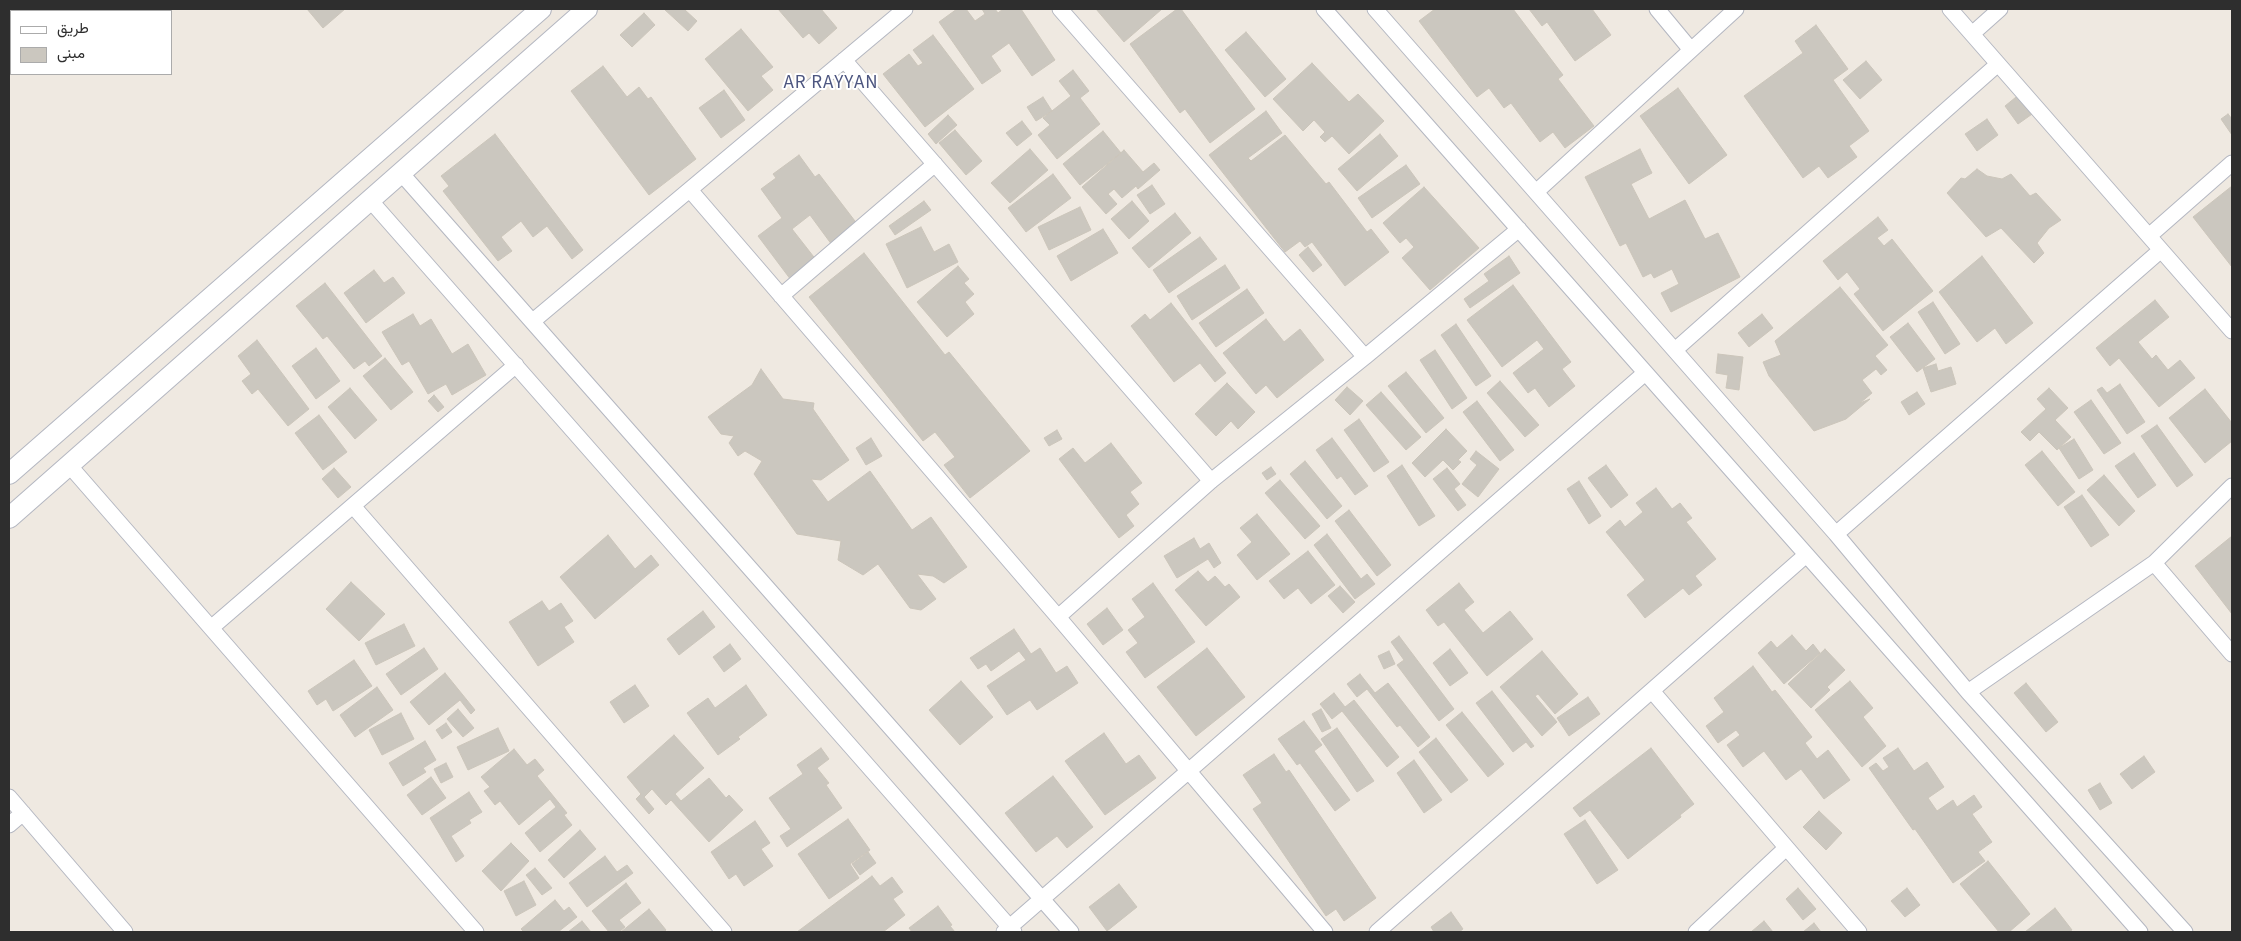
<!DOCTYPE html>
<meta charset="utf-8">
<style>
body{margin:0}
#map{position:relative;width:2241px;height:941px;overflow:hidden;background:#efe9e1;font-family:"Source Sans 3",Vazirmatn,sans-serif}
canvas{display:block}
.frame{position:absolute;inset:0;border:10px solid #2e2e2e;pointer-events:none}
.legend{position:absolute;left:10px;top:10px;width:162px;height:65px;box-sizing:border-box;background:#fff;border:1px solid #ababab;margin:0;padding:6px 9px;list-style:none;font-size:15px;color:#2e2e2e}
.legend li{display:flex;align-items:center;gap:10px;height:25px}
.legend b{width:25px;border:1px solid #ababab}
</style>
<div id="map">
<canvas width="2241" height="941"></canvas>
<div class="frame"></div>
<ul class="legend">
<li><b style="height:6px;background:#fff"></b>طريق</li>
<li><b style="height:14px;background:#cbc7bf"></b>مبنى</li>
</ul>
</div>
<script>
const ctx = document.querySelector('canvas').getContext('2d');
ctx.lineJoin = 'round';
function paint(path, color) { ctx.fillStyle = color; ctx.fill(path, 'evenodd'); }
const shape = rows => new Path2D(rows.map(r => 'M' + r).join(''));
function trace(path, color, width, dash) { ctx.strokeStyle = color; ctx.lineWidth = width; ctx.lineCap = dash ? 'butt' : 'round'; ctx.setLineDash(dash || []); ctx.stroke(path); }
function write(font, color, halo, rows, align = 'center') {
  ctx.font = font + ' "Source Sans 3",sans-serif'; ctx.lineWidth = 4; ctx.setLineDash([]); ctx.textBaseline = 'middle'; ctx.strokeStyle = halo; ctx.fillStyle = color; for (const [text, x, y, turn = 0] of rows) {
    ctx.save(); ctx.translate(x, y); ctx.rotate((+turn || 0) * Math.PI / 180); ctx.textAlign = isNaN(turn) ? turn : align; if (halo) ctx.strokeText(text, 0, 0); ctx.fillText(text, 0, 0); ctx.restore();
  }
}
const building = shape([
 [307,9,345,9,323,28,307,9],
 [664,9,684,9,697,21,688,31,664,9],
 [778,9,821,9,837,28,819,44,809,33,803,38,778,9],
 [957,9,966,9,975,21,985,14,982,9,995,9,998,13,1003,9,1021,9,1055,60,1032,76,1009,43,991,56,1001,71,982,84,939,22,957,9],
 [1096,9,1162,9,1124,42,1096,9],
 [1177,9,1181,9,1255,109,1210,143,1185,109,1180,113,1130,44,1177,9],
 [1435,9,1513,9,1563,75,1558,79,1594,126,1565,148,1553,132,1540,142,1511,103,1504,108,1489,88,1477,97,1419,21,1435,9],
 [1529,9,1592,9,1611,35,1575,61,1547,22,1542,26,1529,9],
 [644,13,655,25,632,47,620,35,644,13],
 [1816,25,1848,69,1833,80,1869,131,1849,146,1857,157,1828,178,1819,166,1803,178,1744,96,1803,53,1795,41,1816,25],
 [741,29,773,67,761,76,773,90,748,111,705,59,741,29],
 [1246,32,1286,79,1265,97,1225,50,1246,32],
 [933,35,974,89,925,127,883,74,909,54,918,66,923,63,913,50,933,35],
 [1866,61,1882,80,1860,99,1843,80,1866,61],
 [1312,63,1349,102,1358,94,1384,121,1349,154,1332,136,1325,142,1320,137,1325,132,1314,120,1303,131,1273,99,1312,63],
 [603,66,627,97,639,87,648,99,651,97,696,159,649,195,571,91,603,66],
 [1073,70,1089,91,1080,98,1100,124,1057,159,1038,135,1050,125,1043,118,1071,96,1059,81,1073,70],
 [1678,88,1727,155,1689,184,1640,116,1678,88],
 [724,90,745,120,721,138,699,108,724,90],
 [2021,93,2035,112,2018,124,2005,106,2021,93],
 [1043,97,1052,111,1036,121,1027,107,1043,97],
 [1266,111,1282,133,1248,158,1251,161,1285,135,1326,184,1329,182,1367,232,1371,229,1389,252,1345,286,1312,242,1305,247,1300,241,1285,252,1209,155,1266,111],
 [2228,114,2232,119,2232,135,2221,119,2228,114],
 [948,115,957,125,936,144,928,134,948,115],
 [1987,119,1998,135,1977,151,1965,134,1987,119],
 [1022,121,1032,134,1017,146,1006,133,1022,121],
 [955,130,982,161,966,175,939,143,955,130],
 [1103,131,1121,153,1080,185,1063,164,1103,131],
 [495,134,583,250,572,259,547,226,533,237,521,221,501,237,512,251,498,261,443,191,449,186,441,176,495,134],
 [1380,134,1398,156,1357,191,1338,169,1380,134],
 [1030,149,1048,170,1010,203,991,183,1030,149],
 [1640,149,1652,173,1631,184,1649,219,1685,200,1705,239,1718,233,1740,277,1671,312,1661,293,1679,284,1672,269,1654,278,1651,273,1643,277,1626,243,1620,246,1585,177,1640,149],
 [1124,150,1143,172,1154,163,1160,170,1138,189,1136,186,1122,198,1114,189,1108,194,1117,204,1106,214,1082,187,1124,150],
 [799,155,815,177,819,174,858,225,832,245,810,215,792,229,817,261,791,280,758,236,782,218,761,189,776,178,773,174,799,155],
 [1406,165,1420,184,1372,218,1358,198,1406,165],
 [1977,169,1987,176,2002,179,2011,174,2030,196,2036,193,2061,220,2049,228,2037,243,2044,253,2034,263,2001,228,1986,237,1947,193,1961,178,1965,179,1977,169],
 [1053,174,1071,198,1026,232,1008,208,1053,174],
 [1152,185,1165,204,1150,214,1137,195,1152,185],
 [2232,186,2232,267,2193,217,2232,186],
 [1424,187,1479,248,1430,290,1402,258,1414,247,1406,238,1400,243,1383,223,1424,187],
 [924,201,931,210,895,235,889,226,924,201],
 [1132,201,1149,221,1129,239,1111,219,1132,201],
 [1080,207,1091,230,1049,250,1038,227,1080,207],
 [1175,213,1191,233,1149,268,1132,248,1175,213],
 [1878,217,1888,230,1877,238,1884,246,1892,239,1933,291,1883,331,1854,294,1860,289,1847,272,1838,280,1823,261,1878,217],
 [921,227,934,252,949,244,958,262,907,288,886,244,921,227],
 [1103,229,1118,253,1071,281,1057,256,1103,229],
 [1200,237,1217,259,1169,293,1153,270,1200,237],
 [1308,247,1322,265,1313,272,1299,255,1308,247],
 [864,253,945,355,949,352,1030,451,970,498,944,465,955,457,935,432,923,441,809,297,864,253],
 [1509,256,1520,273,1470,308,1464,299,1489,281,1484,274,1509,256],
 [1982,256,2033,323,2006,344,1995,328,1977,342,1939,292,1982,256],
 [1225,265,1240,288,1192,320,1177,296,1225,265],
 [958,266,969,279,964,283,974,294,965,302,974,314,947,337,917,302,958,266],
 [374,270,384,283,393,277,405,293,366,323,344,293,374,270],
 [325,283,382,356,369,366,365,361,354,369,327,336,323,339,296,306,325,283],
 [1513,285,1571,362,1562,369,1575,386,1549,407,1535,388,1528,393,1513,373,1544,349,1537,340,1502,367,1467,320,1513,285],
 [1840,287,1888,345,1875,356,1887,370,1881,375,1876,369,1862,380,1872,393,1860,403,1870,399,1846,419,1814,431,1769,376,1763,362,1781,355,1775,341,1840,287],
 [1247,289,1264,313,1216,347,1199,323,1247,289],
 [2155,300,2169,317,2138,342,2152,359,2156,355,2168,370,2180,360,2195,378,2159,407,2119,358,2110,366,2096,348,2155,300],
 [1933,302,1960,344,1945,354,1918,312,1933,302],
 [1171,303,1226,373,1215,382,1200,363,1174,382,1131,326,1145,314,1150,320,1171,303],
 [413,314,420,326,431,319,452,354,468,344,486,375,452,395,446,384,428,394,409,361,402,365,382,332,413,314],
 [1762,314,1773,328,1749,347,1738,333,1762,314],
 [1266,319,1284,342,1300,329,1324,360,1277,398,1266,385,1256,394,1223,353,1266,319],
 [1908,323,1935,359,1917,372,1890,337,1908,323],
 [1456,324,1491,376,1476,386,1441,335,1456,324],
 [257,340,309,409,288,426,258,389,252,394,242,381,251,374,238,356,257,340],
 [316,348,340,381,316,399,292,366,316,348],
 [1435,350,1467,398,1452,409,1420,360,1435,350],
 [1718,354,1743,357,1739,390,1726,388,1728,375,1716,373,1718,354],
 [385,358,413,392,391,410,363,376,385,358],
 [1936,364,1938,371,1951,367,1956,384,1931,392,1923,368,1936,364],
 [761,369,783,399,814,403,813,409,849,460,821,480,811,479,828,502,870,471,912,530,931,517,967,567,944,583,933,576,917,574,936,599,921,610,910,608,878,564,863,575,838,560,841,541,797,534,754,474,762,461,745,451,738,456,729,443,734,436,721,434,708,417,752,385,761,369],
 [1406,372,1444,418,1426,433,1388,386,1406,372],
 [1500,381,1539,425,1525,437,1487,393,1500,381],
 [1227,383,1255,412,1238,429,1231,421,1216,436,1195,414,1227,383],
 [2120,384,2145,422,2127,434,2097,390,2102,387,2107,393,2120,384],
 [1347,387,1363,401,1350,415,1335,400,1347,387],
 [350,388,377,420,355,439,328,407,350,388],
 [2049,388,2068,408,2055,420,2071,437,2057,450,2039,432,2030,441,2021,432,2046,409,2037,399,2049,388],
 [2205,389,2232,423,2232,441,2205,463,2169,418,2205,389],
 [1381,392,1421,437,1406,450,1366,405,1381,392],
 [1917,392,1925,404,1909,415,1901,402,1917,392],
 [434,395,444,407,438,412,428,401,434,395],
 [2091,400,2121,443,2104,454,2074,412,2091,400],
 [1477,401,1514,450,1500,461,1463,412,1477,401],
 [319,415,347,452,323,470,295,433,319,415],
 [1359,419,1389,462,1374,472,1344,430,1359,419],
 [2157,425,2193,475,2177,487,2141,436,2157,425],
 [1446,429,1467,451,1458,460,1461,462,1453,470,1443,460,1425,477,1412,463,1446,429],
 [1057,430,1062,439,1049,446,1044,438,1057,430],
 [871,438,882,456,866,465,856,448,871,438],
 [1332,438,1368,486,1355,495,1341,476,1337,479,1316,450,1332,438],
 [2074,439,2093,470,2079,479,2059,448,2074,439],
 [1111,443,1142,483,1130,492,1139,504,1126,515,1134,526,1119,538,1059,459,1073,448,1085,463,1111,443],
 [1476,451,1499,469,1478,497,1462,484,1477,465,1470,459,1476,451],
 [2042,451,2075,492,2058,506,2025,465,2042,451],
 [2134,453,2156,485,2138,498,2115,466,2134,453],
 [1305,461,1342,506,1327,519,1290,474,1305,461],
 [1402,465,1435,516,1419,526,1387,476,1402,465],
 [1606,465,1628,495,1611,508,1588,478,1606,465],
 [1271,467,1276,474,1267,480,1262,473,1271,467],
 [334,468,351,487,338,498,322,479,334,468],
 [1447,468,1460,484,1454,489,1466,505,1458,511,1433,479,1447,468],
 [2104,475,2135,511,2119,526,2087,490,2104,475],
 [1280,480,1320,526,1305,539,1265,493,1280,480],
 [1579,481,1601,516,1589,524,1567,489,1579,481],
 [1656,488,1672,509,1680,503,1692,518,1686,522,1716,559,1695,576,1702,585,1689,595,1683,588,1645,618,1627,595,1645,580,1606,532,1620,520,1625,527,1643,512,1636,503,1656,488],
 [2082,495,2109,535,2091,547,2064,507,2082,495],
 [1349,510,1391,565,1377,576,1335,521,1349,510],
 [1257,514,1290,554,1257,580,1237,555,1252,542,1240,528,1257,514],
 [1327,534,1361,579,1367,574,1375,584,1355,599,1314,545,1327,534],
 [608,535,635,569,651,555,659,565,595,619,560,577,608,535],
 [2232,536,2232,614,2195,566,2232,536],
 [1194,538,1200,549,1209,543,1221,563,1214,568,1208,559,1177,578,1164,556,1194,538],
 [1308,551,1335,585,1311,604,1298,588,1284,599,1269,581,1308,551],
 [1198,571,1208,582,1215,576,1225,587,1229,584,1240,597,1206,626,1175,590,1198,571],
 [351,582,385,614,359,641,326,609,351,582],
 [1153,583,1195,642,1145,678,1126,652,1138,643,1128,630,1145,617,1132,599,1153,583],
 [1459,583,1474,602,1464,610,1483,633,1510,611,1533,639,1487,676,1444,622,1438,626,1426,610,1459,583],
 [1340,586,1355,602,1343,613,1328,596,1340,586],
 [542,601,549,611,561,603,573,621,564,627,574,642,538,666,509,622,542,601],
 [1107,608,1123,630,1103,645,1087,624,1107,608],
 [703,611,715,627,679,655,667,639,703,611],
 [404,624,415,646,376,665,365,643,404,624],
 [1014,629,1031,654,1040,648,1056,673,1067,666,1078,683,1037,710,1030,700,1007,715,987,686,1026,660,1019,651,991,671,986,664,978,669,970,658,1014,629],
 [1792,635,1806,651,1813,644,1820,653,1784,684,1758,653,1771,641,1777,648,1792,635],
 [1399,636,1454,709,1439,721,1397,665,1404,660,1391,642,1399,636],
 [730,644,741,659,724,672,713,657,730,644],
 [424,648,438,669,401,695,386,674,424,648],
 [1207,648,1245,697,1196,736,1157,687,1207,648],
 [1450,649,1468,673,1450,686,1433,663,1450,649],
 [1825,649,1845,670,1827,687,1830,690,1811,708,1788,684,1825,649],
 [1389,651,1395,664,1384,669,1378,656,1389,651],
 [1542,651,1578,694,1555,714,1538,694,1535,696,1557,722,1542,736,1500,687,1542,651],
 [354,660,372,686,333,711,326,699,317,705,308,691,354,660],
 [1753,666,1772,692,1775,690,1812,737,1805,743,1817,759,1828,750,1850,780,1824,799,1801,769,1786,780,1764,751,1743,767,1727,745,1740,735,1736,730,1718,743,1706,726,1724,712,1714,698,1753,666],
 [445,673,475,710,471,714,460,700,429,725,410,702,445,673],
 [1360,674,1375,693,1388,683,1430,737,1418,747,1400,725,1397,727,1367,689,1357,697,1347,684,1360,674],
 [961,681,993,717,960,745,929,710,961,681],
 [1850,681,1873,708,1863,717,1886,746,1862,767,1815,710,1850,681],
 [2026,683,2058,722,2046,732,2014,693,2026,683],
 [635,685,649,706,624,723,610,702,635,685],
 [746,685,767,715,738,737,740,739,718,755,687,713,708,698,715,708,746,685],
 [377,687,393,710,355,737,340,715,377,687],
 [1492,691,1534,746,1531,748,1526,742,1513,752,1476,703,1492,691],
 [1334,693,1345,707,1354,700,1399,757,1387,767,1342,711,1332,719,1320,704,1334,693],
 [1588,697,1600,714,1569,736,1557,718,1588,697],
 [458,709,474,728,463,737,447,719,458,709],
 [1321,709,1331,728,1322,732,1312,714,1321,709],
 [1462,712,1504,764,1488,777,1446,725,1462,712],
 [401,713,414,739,382,755,369,730,401,713],
 [1304,721,1322,745,1314,751,1350,800,1335,811,1300,763,1297,765,1278,739,1304,721],
 [446,723,452,732,442,739,436,730,446,723],
 [498,728,509,751,468,770,457,747,498,728],
 [1337,728,1374,781,1357,792,1321,739,1337,728],
 [1104,733,1126,764,1139,755,1156,778,1105,815,1065,761,1104,733],
 [674,735,704,768,675,794,681,801,709,778,726,798,729,795,743,810,709,842,671,800,666,805,652,789,644,797,654,809,649,814,636,799,641,794,627,777,674,735],
 [1436,738,1468,780,1451,793,1419,752,1436,738],
 [425,741,436,760,423,768,426,772,403,786,389,763,425,741],
 [821,748,829,759,817,768,829,783,826,785,842,808,787,847,780,836,791,829,769,798,803,774,797,765,821,748],
 [1651,748,1694,804,1680,815,1681,817,1628,859,1590,810,1580,817,1573,808,1651,748],
 [1898,748,1914,771,1927,762,1944,787,1928,798,1937,811,1953,800,1957,807,1974,795,1982,807,1972,814,1992,842,1978,852,1985,861,1953,883,1915,829,1913,830,1869,768,1876,763,1883,771,1889,767,1883,758,1898,748],
 [514,749,527,765,535,759,544,770,537,776,567,813,564,815,572,825,540,852,525,833,556,807,550,799,519,825,500,801,495,805,484,791,490,787,481,777,514,749],
 [1274,754,1286,772,1289,770,1376,898,1344,921,1336,909,1326,916,1253,809,1262,803,1243,775,1274,754],
 [2144,756,2155,772,2132,789,2120,774,2144,756],
 [1414,760,1442,800,1424,813,1397,773,1414,760],
 [446,763,453,777,441,783,434,769,446,763],
 [1053,776,1093,827,1067,848,1057,836,1036,852,1005,813,1053,776],
 [431,777,446,798,422,815,407,795,431,777],
 [2100,783,2112,803,2100,810,2088,790,2100,783],
 [469,792,482,812,469,820,471,823,451,836,464,856,456,862,430,818,469,792],
 [1819,811,1842,833,1826,850,1803,827,1819,811],
 [848,819,870,850,850,864,859,878,829,899,798,854,848,819],
 [1585,820,1618,870,1597,884,1564,834,1585,820],
 [755,821,770,843,761,849,773,866,744,886,736,874,729,879,711,852,755,821],
 [580,830,596,849,564,878,548,860,580,830],
 [511,843,529,861,501,891,482,871,511,843],
 [868,852,876,863,860,875,852,864,868,852],
 [605,856,617,872,627,865,633,873,587,907,569,883,605,856],
 [1988,861,2030,914,2009,932,1999,932,1960,884,1988,861],
 [535,868,552,888,542,895,526,875,535,868],
 [872,876,880,886,892,877,903,892,893,899,905,915,883,932,797,932,872,876],
 [524,881,536,905,516,916,504,891,524,881],
 [626,883,641,903,619,920,625,927,619,932,609,932,592,911,626,883],
 [1119,884,1137,907,1107,931,1089,907,1119,884],
 [1798,888,1816,909,1803,920,1786,899,1798,888],
 [1907,888,1920,905,1905,917,1891,901,1907,888],
 [555,900,564,911,569,907,577,917,558,932,524,932,521,929,555,900],
 [938,906,952,925,950,926,955,932,912,932,909,928,938,906],
 [2055,908,2072,930,2068,932,2025,932,2055,908],
 [649,909,666,930,664,932,621,932,649,909],
 [1451,912,1463,929,1459,932,1434,932,1431,927,1451,912],
 [582,921,591,932,568,932,582,921],
 [1764,921,1773,932,1751,932,1764,921],
 [1814,923,1821,932,1803,932,1814,923]
]);
paint(building, '#cbc7bf');
trace(building, '#cbc5ba', 1);
const street = shape([
 [1324,9,2140,932],
 [1375,9,1836,534,1968,692,2185,932],
 [1657,9,1691,50],
 [1950,9,2232,331],
 [1972,34,2000,9],
 [844,60,1211,481],
 [401,173,1071,932],
 [690,190,1058,617,1325,932],
 [1536,192,1736,9],
 [370,200,1014,932],
 [2149,236,2232,163],
 [781,296,935,164],
 [533,321,905,9],
 [1675,350,1998,64],
 [1365,357,1519,229],
 [69,465,476,932],
 [353,506,724,932],
 [1836,534,2161,250],
 [2154,563,2232,654],
 [1058,617,1211,481,1365,357,1060,9],
 [211,628,516,365],
 [1652,691,1859,932],
 [1968,692,2154,563,2232,486],
 [9,797,125,932],
 [9,825,23,813],
 [1004,932,1645,373],
 [1377,932,1806,555],
 [1696,932,1785,849]
]);
const secondary = shape([
 [9,474,541,9],
 [9,518,587,9]
]);
trace(street, '#b4b7c1', 17);
trace(secondary, '#b4b7c1', 22);
trace(street, '#fff', 15);
trace(secondary, '#fff', 20);
ctx.letterSpacing = '1px';
write('19px', '#4d5680', '#fff', [
 ["AR RAYYAN",831,84]
]);
ctx.letterSpacing = '0px';
</script>
